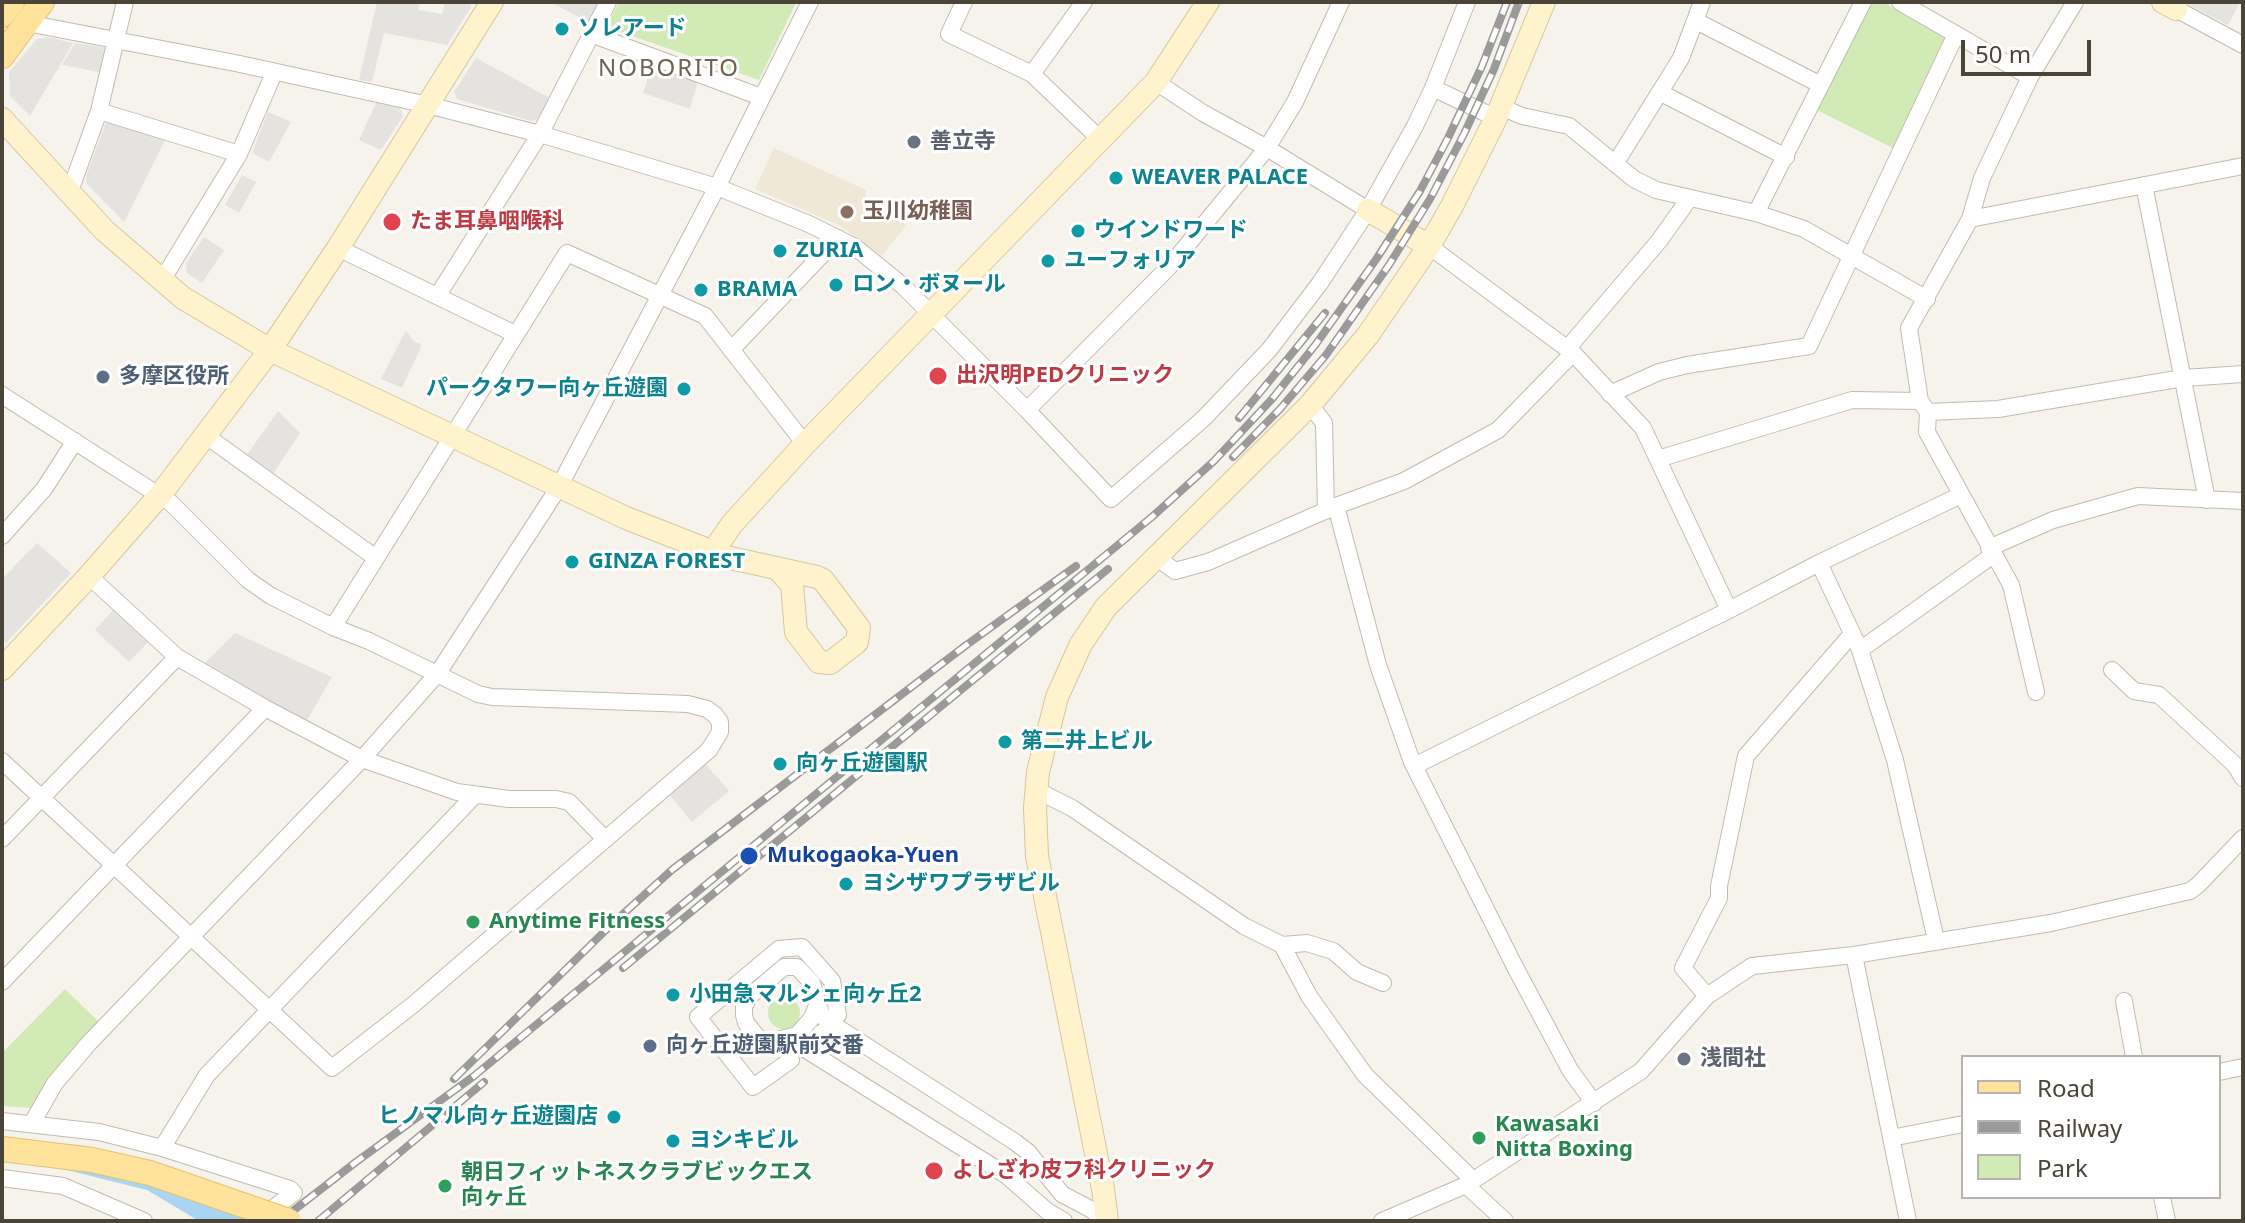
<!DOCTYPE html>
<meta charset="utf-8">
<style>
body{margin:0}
#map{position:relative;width:2245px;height:1223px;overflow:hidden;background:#f6f3ec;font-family:"Noto Sans",sans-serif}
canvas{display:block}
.frame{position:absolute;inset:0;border:4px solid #4b4439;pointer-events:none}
.legend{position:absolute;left:1961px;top:1055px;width:260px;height:144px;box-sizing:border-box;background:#fff;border:2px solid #b7b4b0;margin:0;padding:10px 14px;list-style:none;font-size:24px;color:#4b4439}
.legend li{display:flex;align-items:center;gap:16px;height:40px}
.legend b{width:40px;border:2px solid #b7b4b0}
.scale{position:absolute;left:1961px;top:40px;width:130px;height:36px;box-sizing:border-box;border:4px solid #4b4439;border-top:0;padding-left:10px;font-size:24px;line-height:28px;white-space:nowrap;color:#4b4439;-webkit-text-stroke:6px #fff;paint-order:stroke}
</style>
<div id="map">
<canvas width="2245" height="1223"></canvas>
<div class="frame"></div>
<ul class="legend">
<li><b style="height:10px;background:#ffe39c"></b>Road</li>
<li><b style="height:10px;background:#9a9a9a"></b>Railway</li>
<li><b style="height:22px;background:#d2eab5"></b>Park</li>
</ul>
<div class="scale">50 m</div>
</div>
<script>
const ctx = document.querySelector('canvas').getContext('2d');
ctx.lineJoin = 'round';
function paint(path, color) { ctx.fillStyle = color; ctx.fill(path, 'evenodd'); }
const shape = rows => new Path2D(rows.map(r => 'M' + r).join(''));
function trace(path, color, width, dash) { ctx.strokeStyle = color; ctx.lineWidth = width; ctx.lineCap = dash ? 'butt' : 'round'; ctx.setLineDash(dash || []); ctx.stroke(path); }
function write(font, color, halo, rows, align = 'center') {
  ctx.font = font + ' "Noto Sans","Noto Sans JP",sans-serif'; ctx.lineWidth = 6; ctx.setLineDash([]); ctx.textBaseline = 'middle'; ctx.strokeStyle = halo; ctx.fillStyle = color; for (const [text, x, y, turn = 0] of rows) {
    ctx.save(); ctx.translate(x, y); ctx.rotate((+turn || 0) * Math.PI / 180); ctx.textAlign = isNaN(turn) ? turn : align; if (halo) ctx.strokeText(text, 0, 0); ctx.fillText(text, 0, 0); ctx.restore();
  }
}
paint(shape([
 [774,148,866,190,866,198,906,225,882,256,839,225,755,189]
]), '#efe8d6');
paint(shape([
 [619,2,795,2,796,3,759,80,606,27],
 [1871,2,1883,2,1946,37,1893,148,1817,110],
 [65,989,99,1022,48,1079,31,1108,2,1106,2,1053],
 '768 1013a16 16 0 1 1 32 0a16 16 0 1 1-32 0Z'
]), '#d2eab5');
paint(shape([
 [377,2,420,2,418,10,442,14,445,2,470,2,471,7,447,45,384,33,372,82,359,80],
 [550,2,599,2,588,22],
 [2191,2,2240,2,2228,25,2189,5],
 [47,37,73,43,30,116,10,96,9,72,37,39],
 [75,43,111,49,104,73,62,65],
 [476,58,550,98,540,118,531,121,457,99,454,92],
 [652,65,698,81,690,109,643,93],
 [376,103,400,108,403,116,381,150,359,140],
 [268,112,291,122,269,162,252,153],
 [110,120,166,138,124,222,87,184,86,176,105,125],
 [242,175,256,182,239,213,225,205],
 [204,237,224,250,202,283,187,273,186,263],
 [406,330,413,341,422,345,402,388,381,379],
 [278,411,300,433,273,474,246,456],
 [37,543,71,573,6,643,2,639,2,579],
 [113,610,148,642,129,662,95,630],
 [235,633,332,677,306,722,204,664],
 [704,762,729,791,692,822,667,792]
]), '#e5e3e0');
paint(shape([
 [2,1138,85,1146,161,1166,252,1221,199,1221,147,1190,47,1165,2,1162]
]), '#a9d4f2');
const street = shape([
 [964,2,949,34,1032,74,1101,140],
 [1900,2,2030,77],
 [2179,2,2176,9,2243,45],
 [1696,21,1821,85],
 [27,23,240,64,428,105,540,134,717,187,809,224,855,247,903,286,1027,410,1111,499,1203,419,1269,350,1320,283,1368,210,1415,126,1433,88,1467,2],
 [591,34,761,97],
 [1032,74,1084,2],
 [1156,82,1203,113,1267,148,1368,210],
 [1433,88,1496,118],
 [1661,93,1786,157],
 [1501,107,1522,116,1569,126,1634,179,1656,190,1756,213,1804,229,1927,299],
 [99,111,239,154],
 [1615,164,1681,58,1702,2],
 [2144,185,2207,500],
 [69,194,99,111,125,2],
 [1756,213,1863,2],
 [1970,219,2243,166],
 [1429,246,1573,353,1643,428,1729,610],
 [338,248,515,334],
 [161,282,239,154,274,73],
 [438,295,540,134,608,2],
 [1567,349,1659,241,1689,199],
 [731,350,838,238],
 [1610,394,1659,372,1687,365,1809,346,1956,34],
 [2,395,171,503,248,580,271,596,333,627,369,641,478,694,492,697,688,704,707,709,715,715,720,722,720,732,709,750,414,1004,332,1068,2,761],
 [1310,405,1324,423,1326,511],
 [1027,410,1169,267,1267,148,1295,102,1341,2],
 [1928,412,1998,409,2183,378,2243,374],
 [205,435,376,558],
 [1658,459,1852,400,1920,401],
 [1336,506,1378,665,1412,762,1514,965,1570,1070,1594,1103],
 [2,536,44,489,75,441],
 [1989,548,2053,520,2138,496,2243,501],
 [1156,557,1175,571,1208,562,1336,506,1404,481,1498,430,1573,353],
 [1819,563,1860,650,1895,760,1936,940],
 [89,576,177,657,265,708,362,759,457,792,509,799,556,799,569,802,605,839],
 [333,627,567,253,705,316,805,444],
 [1860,650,1993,555],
 [2112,670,2134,691,2159,695,2235,765,2243,778],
 [2036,692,2011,585,1927,432,1928,412,1920,401,1909,328,1970,219,1982,178,2030,77,2075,2],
 [1414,766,1729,610,1819,563,1961,495],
 [1036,790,1072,808,1244,926,1282,945,1307,943,1333,951,1357,972,1383,983],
 [2,839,177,657],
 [1282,945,1309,996,1365,1075,1473,1180],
 [1854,955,1908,1221],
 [2,982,265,708],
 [1707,996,1683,968,1719,898,1719,886,1746,756,1852,634],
 [2124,1001,2134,1057],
 [818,1003,812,1018,797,1035,773,1041,760,1040,746,1023,744,1015,744,1006,750,996,784,967,797,967,812,983,821,1013,826,1020,1015,1142,1028,1152,1062,1194,1092,1210,1104,1221],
 [789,1039,1006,1175,1047,1211,1064,1221],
 [819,1057,815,1049,821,1033,837,1028],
 [791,1060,753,1087,698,1017,779,949,802,947,832,981,838,1015],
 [2219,1072,2243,1067],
 [2,1121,99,1132,162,1148,290,1189,294,1193,262,1216],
 [32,1123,55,1083,89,1043,362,759,438,673,559,487,717,187,810,2],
 [1891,1138,1963,1124],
 [162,1148,207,1075,475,795],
 [2,1178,63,1186,144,1221],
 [1466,1185,1505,1221],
 [2162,1197,2167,1221],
 [1382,1221,1466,1185,1641,1071,1707,996,1752,966,1854,955,2051,923,2190,891,2198,885,2243,838]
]);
const secondary = shape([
 [2163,2,2176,9],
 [2,119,105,231,183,298,270,350,626,518,726,557,817,577,823,580,859,628,857,642,830,663,819,662,796,632,792,585,777,568],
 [1368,210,1429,246],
 [712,553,732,524,805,444,1156,82,1208,2],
 [2,669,89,576,160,495,270,350,338,248,492,2],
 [1107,1221,1103,1189,1037,856,1035,808,1038,772,1057,697,1081,644,1106,607,1310,405,1368,335,1429,246,1452,206,1496,118,1544,2]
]);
const primary = shape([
 [2,15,12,2],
 [2,56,42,2]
]);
trace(street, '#c2bbae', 18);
trace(secondary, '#d6c79b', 24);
trace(primary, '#e6c16a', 26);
trace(street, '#fff', 16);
trace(secondary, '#fff3cd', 22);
trace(primary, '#ffe39c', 24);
const rail = shape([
 [1239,418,1325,313],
 [1233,457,1280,409,1326,355,1389,265,1430,199,1464,134,1494,69,1519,2],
 [623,968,1108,569],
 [454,1079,612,924,673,869,965,646,1076,566],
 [280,1221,356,1162,474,1076,1153,516,1214,461,1272,399,1316,344,1377,258,1420,191,1448,138,1482,66,1507,2],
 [318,1221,484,1082]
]);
trace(rail, '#9a9a9a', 8);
trace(rail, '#fff', 5, [15]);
const primaryBridge = shape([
 [2,1149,92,1160,150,1173,289,1221]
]);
trace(primaryBridge, '#e6c16a', 26, []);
trace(primaryBridge, '#ffe39c', 24);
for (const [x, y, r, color] of [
 [562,29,8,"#0f9aa8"],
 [914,142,8,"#6b7280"],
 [1116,178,8,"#0f9aa8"],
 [847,212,8,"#8d6e63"],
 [392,222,10,"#e0444e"],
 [1078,231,8,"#0f9aa8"],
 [780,251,8,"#0f9aa8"],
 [1048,261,8,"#0f9aa8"],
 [836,285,8,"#0f9aa8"],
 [701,290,8,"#0f9aa8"],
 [938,376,10,"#e0444e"],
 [103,377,8,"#5c6f8a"],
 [684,389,8,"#0f9aa8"],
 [572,562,8,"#0f9aa8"],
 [1005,742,8,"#0f9aa8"],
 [780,764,8,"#0f9aa8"],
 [749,856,10,"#1a4fb4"],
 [846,884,8,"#0f9aa8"],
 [473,922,8,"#2e9e5b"],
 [673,995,8,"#0f9aa8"],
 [650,1046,8,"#5c6f8a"],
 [1684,1059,8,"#6b7280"],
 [614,1117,8,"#0f9aa8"],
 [1479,1138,8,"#2e9e5b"],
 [673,1141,8,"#0f9aa8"],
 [934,1171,10,"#e0444e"],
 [445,1186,8,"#2e9e5b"]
]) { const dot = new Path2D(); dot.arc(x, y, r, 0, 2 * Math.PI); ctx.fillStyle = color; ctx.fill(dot); trace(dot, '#fff', 3); }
write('bold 22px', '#0d838f', '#fff', [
 ["ソレアード",578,29],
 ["WEAVER PALACE",1132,178],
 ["ウインドワード",1094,231],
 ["ZURIA",796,251],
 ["ユーフォリア",1064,261],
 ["ロン・ボヌール",852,285],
 ["BRAMA",717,290],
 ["パークタワー向ヶ丘遊園",668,389,"right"],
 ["GINZA FOREST",588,562],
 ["第二井上ビル",1021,742],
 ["向ヶ丘遊園駅",796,764],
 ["ヨシザワプラザビル",862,884],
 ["小田急マルシェ向ヶ丘2",689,995],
 ["ヒノマル向ヶ丘遊園店",598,1117,"right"],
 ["ヨシキビル",689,1141]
], 'left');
write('bold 22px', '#5b616d', '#fff', [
 ["善立寺",930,142],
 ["浅間社",1700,1059]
], 'left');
write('bold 22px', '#785e54', '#fff', [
 ["玉川幼稚園",863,212]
], 'left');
write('bold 22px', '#be3a42', '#fff', [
 ["たま耳鼻咽喉科",410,222],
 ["出沢明PEDクリニック",956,376],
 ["よしざわ皮フ科クリニック",952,1171]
], 'left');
write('bold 22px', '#4e5e75', '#fff', [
 ["多摩区役所",119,377],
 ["向ヶ丘遊園駅前交番",666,1046]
], 'left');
write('bold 22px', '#164399', '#fff', [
 ["Mukogaoka-Yuen",767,856]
], 'left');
write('bold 22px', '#27864d', '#fff', [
 ["Anytime Fitness",489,922],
 ["Kawasaki",1495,1125],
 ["Nitta Boxing",1495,1150],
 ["朝日フィットネスクラブビックエス",461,1173],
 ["向ヶ丘",461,1198]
], 'left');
ctx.letterSpacing = '2px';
write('24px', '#6e6250', '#fff', [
 ["NOBORITO",669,69]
]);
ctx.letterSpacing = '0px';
</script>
